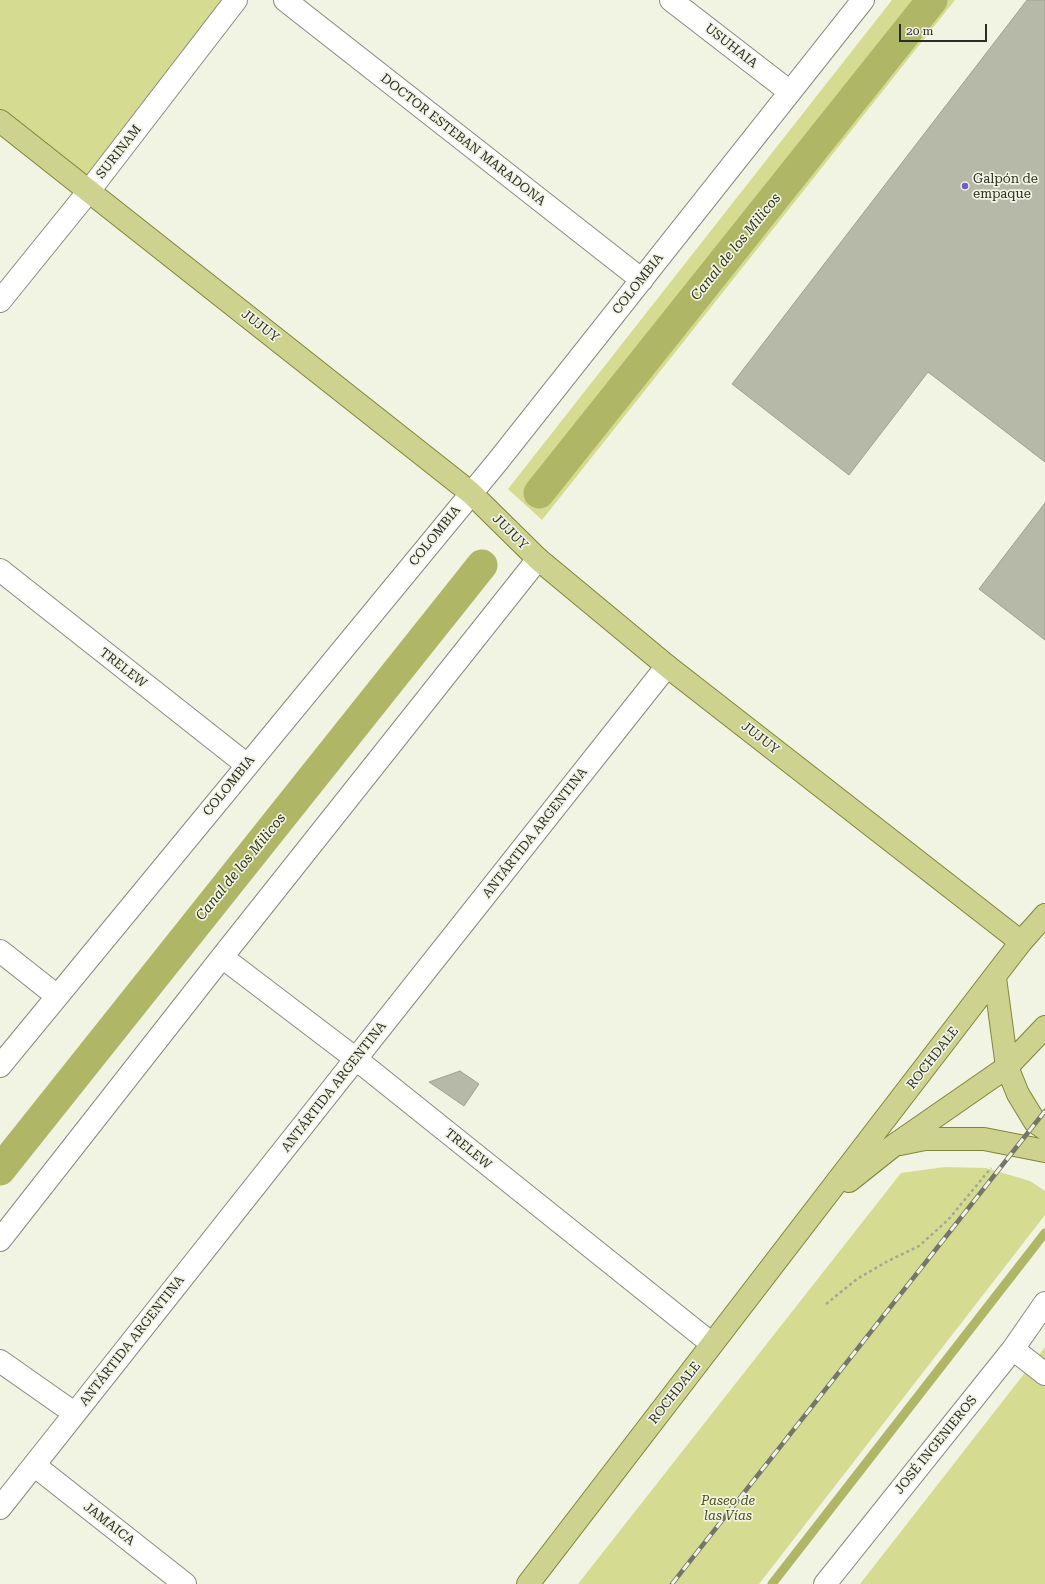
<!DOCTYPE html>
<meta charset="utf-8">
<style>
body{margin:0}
#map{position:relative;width:1045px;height:1584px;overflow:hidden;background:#f1f4e3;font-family:"Roboto Serif",serif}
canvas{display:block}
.scale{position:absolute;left:899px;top:24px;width:88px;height:18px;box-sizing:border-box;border:2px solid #2b2c25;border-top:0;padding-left:5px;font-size:12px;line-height:14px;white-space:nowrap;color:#2b2c25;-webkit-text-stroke:3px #f1f4e3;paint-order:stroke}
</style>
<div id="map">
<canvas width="1045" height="1584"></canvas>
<div class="scale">20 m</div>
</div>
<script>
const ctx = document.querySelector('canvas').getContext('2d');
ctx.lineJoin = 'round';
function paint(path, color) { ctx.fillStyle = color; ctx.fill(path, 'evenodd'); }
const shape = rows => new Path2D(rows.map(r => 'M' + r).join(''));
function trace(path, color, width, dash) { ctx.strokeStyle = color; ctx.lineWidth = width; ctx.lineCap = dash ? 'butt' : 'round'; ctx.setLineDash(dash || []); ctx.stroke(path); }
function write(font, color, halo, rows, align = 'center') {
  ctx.font = font + ' "Roboto Serif",serif'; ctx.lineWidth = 3.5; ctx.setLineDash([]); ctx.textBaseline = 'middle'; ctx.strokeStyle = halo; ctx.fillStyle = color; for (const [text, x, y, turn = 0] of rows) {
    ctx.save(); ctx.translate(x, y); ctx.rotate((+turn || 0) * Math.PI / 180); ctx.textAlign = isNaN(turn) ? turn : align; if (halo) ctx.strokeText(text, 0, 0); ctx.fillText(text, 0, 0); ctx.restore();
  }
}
paint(shape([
 [0,0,236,0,89,191,0,121],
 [892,0,955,0,542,520,508,489],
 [945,1167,986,1168,1030,1181,1045,1191,1045,1215,759,1584,578,1584,901,1173],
 [1045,1347,1045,1584,860,1584]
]), '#d5dc91');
trace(shape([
 [772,1584,1045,1233]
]), '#afb666', 9);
trace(shape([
 [539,493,932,0],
 [0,1170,482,565]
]), '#afb666', 31);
const building = shape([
 [1027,0,1045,0,1045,462,928,372,849,475,732,384,1027,0],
 [1045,503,1045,640,979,589,1045,503],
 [460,1071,479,1084,464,1106,429,1082,460,1071]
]);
paint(building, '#b6b8a8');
trace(building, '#9fa191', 1);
const minor = shape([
 [285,0,642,280],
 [671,0,790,92],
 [0,301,89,191,236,0],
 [0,570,247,765],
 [0,951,57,996],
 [222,957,356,1059,712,1344],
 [0,1066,498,461,863,0],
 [0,1240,222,957,538,559],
 [1013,1349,1045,1374],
 [0,1361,74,1413],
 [34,1465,185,1584],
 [0,1508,667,666],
 [825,1584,1013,1349,1045,1303]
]);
const major = shape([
 [0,121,471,493,538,559,667,666,1021,942],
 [995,978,1007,1067,1018,1094,1035,1122,1045,1129],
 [900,1144,925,1139,984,1139,1045,1151],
 [849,1181,893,1146,1007,1067,1045,1027],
 [528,1584,1021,942,1045,915]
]);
trace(minor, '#898b7c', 24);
trace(major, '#7f8538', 24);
trace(shape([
 [826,1304,857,1279,886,1262,919,1246,948,1220,991,1168]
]), '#a4a699', 2.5, [3, 3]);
trace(minor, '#fff', 22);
trace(major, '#cdd38e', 22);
const rail = shape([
 [672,1584,1045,1111]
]);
trace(rail, '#74756b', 4.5);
trace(rail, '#f1f4e3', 3, [9]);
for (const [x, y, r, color] of [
 [965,186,4,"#7a56d0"]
]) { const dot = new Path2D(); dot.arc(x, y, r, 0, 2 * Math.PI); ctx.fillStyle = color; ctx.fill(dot); trace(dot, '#f1f4e3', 1.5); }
write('13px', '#2b2c25', '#f1f4e3', [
 ["USUHAIA",731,46,38],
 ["DOCTOR ESTEBAN MARADONA",463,140,38],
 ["SURINAM",119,152,-52],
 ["COLOMBIA",638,284,-52],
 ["JUJUY",260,326,38],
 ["JUJUY",510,532,45],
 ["COLOMBIA",435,536,-51],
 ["TRELEW",123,668,38],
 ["JUJUY",760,738,38],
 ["COLOMBIA",229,786,-51],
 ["ANTÁRTIDA ARGENTINA",535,833,-52],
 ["ROCHDALE",933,1058,-52],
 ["ANTÁRTIDA ARGENTINA",334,1087,-52],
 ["TRELEW",468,1149,39],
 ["ANTÁRTIDA ARGENTINA",132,1341,-52],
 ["ROCHDALE",675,1393,-52],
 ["JOSÉ INGENIEROS",936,1445,-51],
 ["JAMAICA",109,1524,38]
]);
write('13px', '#2b2c25', '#f1f4e3', [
 ["Galpón de",973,179],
 ["empaque",973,194]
], 'left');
write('italic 13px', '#4c5014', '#f1f4e3', [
 ["Paseo de",728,1501],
 ["las Vías",728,1516]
]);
write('italic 14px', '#2f320f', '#f1f4e3', [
 ["Canal de los Milicos",736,247,-51],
 ["Canal de los Milicos",241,867,-51]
]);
</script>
